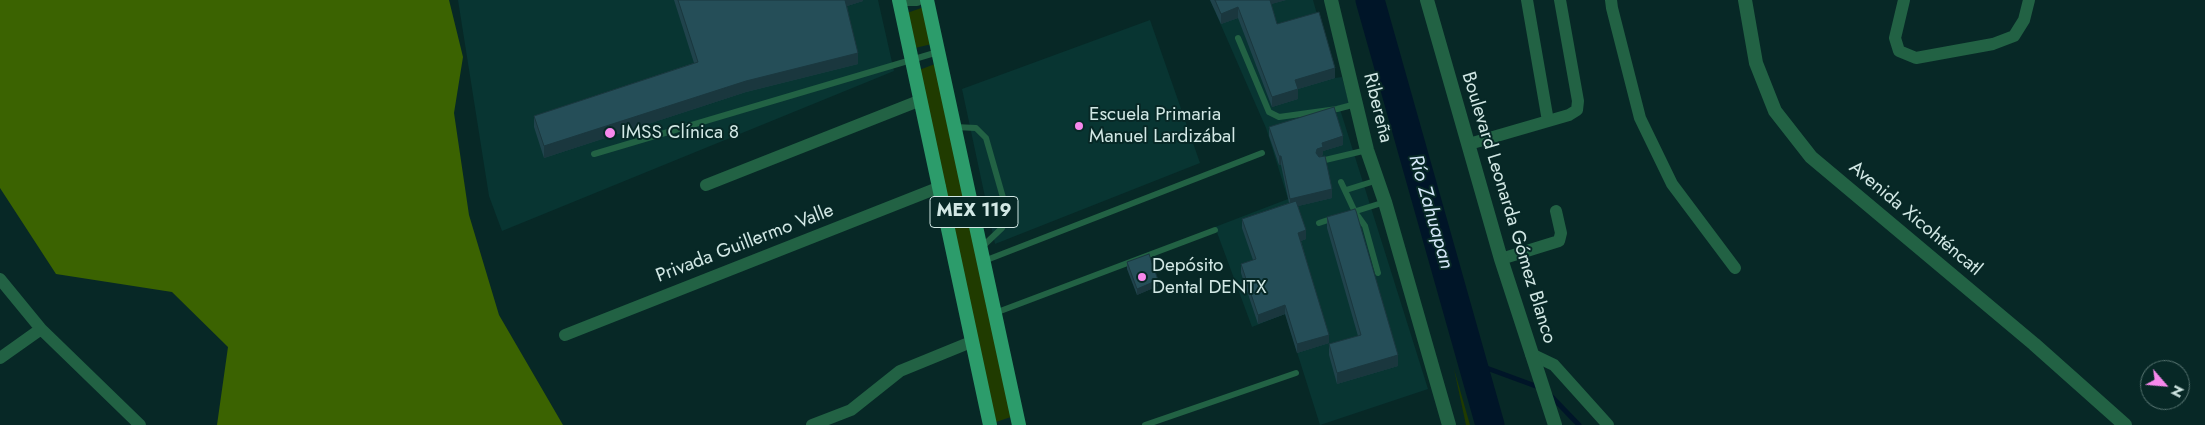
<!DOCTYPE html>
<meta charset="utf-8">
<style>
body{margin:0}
#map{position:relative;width:2205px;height:425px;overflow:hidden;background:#072826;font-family:Jost,sans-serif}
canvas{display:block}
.north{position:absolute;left:2140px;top:360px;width:50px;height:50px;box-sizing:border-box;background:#072826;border:1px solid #587572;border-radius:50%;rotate:117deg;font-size:14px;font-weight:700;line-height:20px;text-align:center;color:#d2e8e5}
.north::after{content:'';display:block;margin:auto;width:18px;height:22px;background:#f788ec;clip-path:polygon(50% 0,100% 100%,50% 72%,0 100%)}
</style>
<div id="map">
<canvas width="2205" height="425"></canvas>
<div class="north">N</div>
</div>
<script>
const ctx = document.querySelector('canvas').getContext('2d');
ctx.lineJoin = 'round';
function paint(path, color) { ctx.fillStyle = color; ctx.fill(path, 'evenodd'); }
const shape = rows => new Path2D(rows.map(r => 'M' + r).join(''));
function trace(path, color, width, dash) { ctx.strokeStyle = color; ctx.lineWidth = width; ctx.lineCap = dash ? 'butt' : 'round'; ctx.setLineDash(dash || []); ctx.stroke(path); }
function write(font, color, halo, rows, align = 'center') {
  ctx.font = font + ' Jost,sans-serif'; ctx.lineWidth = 4; ctx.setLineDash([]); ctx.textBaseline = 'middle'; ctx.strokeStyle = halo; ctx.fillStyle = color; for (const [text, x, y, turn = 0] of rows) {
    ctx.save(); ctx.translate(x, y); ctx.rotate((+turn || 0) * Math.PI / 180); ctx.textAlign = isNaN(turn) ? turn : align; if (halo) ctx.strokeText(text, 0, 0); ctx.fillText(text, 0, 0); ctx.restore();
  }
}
paint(shape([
 [458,0,878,0,894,71,502,231,489,196],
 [1210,0,1313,0,1335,78,1342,77,1349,103,1339,106,1428,389,1320,425,1285,314,1252,327,1215,227,1288,199,1266,128],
 [1150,20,1200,163,995,244,962,89]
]), '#083532');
paint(shape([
 [924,7,932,44,915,48,907,13],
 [935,64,1011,417,990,424,919,70],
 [1454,369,1470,425,1466,425]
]), '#203b00');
paint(shape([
 [0,0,449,0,463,57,454,113,469,215,499,315,563,425,217,425,228,347,172,292,56,274,0,188]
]), '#3b6301');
trace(shape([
 [1473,363,1541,388],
 [1550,395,1579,425]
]), '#001528', 5);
trace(shape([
 [1370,0,1490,425]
]), '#001528', 29);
trace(shape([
 [1238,38,1269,112,1279,117,1337,109,1356,104],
 [955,127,976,128,986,138,1008,215,1002,228,982,247],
 [594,154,938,52],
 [1321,161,1367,150],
 [1341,182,1355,212,1365,226,1378,273],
 [1346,190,1378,180],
 [1353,212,1385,202],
 [1319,223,1334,218],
 [984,261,1262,153],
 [995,313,1215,230],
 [1145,425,1296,373]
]), '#226244', 6);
trace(shape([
 [899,0,917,0],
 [1527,0,1548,121],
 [1611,0,1612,8,1640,118,1672,184,1735,268],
 [1904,0,1895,38,1899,51,1916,58,1993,44,2014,36,2024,20,2029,0],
 [1469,144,1569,115,1577,110,1578,101,1560,0],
 [706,185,921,100],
 [1501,259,1559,241,1561,233,1556,211],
 [0,279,41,329,140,425],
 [565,335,940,187],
 [1531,354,1554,365,1608,425],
 [0,358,41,329],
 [812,425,851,410,900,371,971,342]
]), '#226244', 12);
trace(shape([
 [1331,0,1367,150,1385,202,1449,425],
 [1427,0,1501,259,1555,425],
 [1745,0,1756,63,1775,111,1811,157,2034,344,2125,425]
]), '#226244', 14);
trace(shape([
 [899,0,990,425],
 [927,0,1019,425]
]), '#2c9c6b', 14);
paint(shape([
 [674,0,863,0,863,1,847,6,858,64,746,92,544,158,534,127,534,116,694,63],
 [1210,0,1286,0,1271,4,1277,24,1335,78,1298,89,1298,99,1272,107,1238,18,1221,24],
 [1269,127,1343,145,1323,151,1323,155,1320,157,1332,198,1298,206,1306,239,1301,241,1329,343,1297,353,1285,314,1258,324,1241,273,1241,264,1253,260,1242,228,1242,219,1289,203,1281,165,1279,165,1269,136],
 [1327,217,1398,366,1337,384,1329,355,1329,344,1358,336,1327,228],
 [1127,262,1158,286,1137,295,1127,269]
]), '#20434c');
paint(shape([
 [844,0,863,0,863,1,844,7],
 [1268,0,1286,0,1268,5],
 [1238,7,1238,18,1221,24,1221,14],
 [858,53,858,64,746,92,544,158,544,146,746,81],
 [1335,68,1335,78,1298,89,1298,99,1272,107,1272,97,1295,80],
 [1343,136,1343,145,1323,151,1323,155,1317,158,1316,153,1317,149,1322,143],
 [1279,156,1281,156,1281,165,1279,165],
 [1332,189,1332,198,1290,208,1290,199],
 [1306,230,1306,239,1298,242,1298,233],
 [1158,280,1158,286,1137,295,1137,289],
 [1285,305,1285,314,1258,324,1258,315],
 [1329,335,1329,343,1297,353,1297,344],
 [1398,355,1398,366,1337,384,1337,373]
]), '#1a373e');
const building = shape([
 [678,0,845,0,858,53,746,81,544,146,534,116,698,62,678,0],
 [1215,0,1270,0,1277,24,1319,12,1335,68,1295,80,1298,89,1272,97,1238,7,1221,14,1215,0],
 [1334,107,1343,136,1322,143,1323,147,1317,149,1316,153,1319,157,1325,156,1332,189,1290,199,1281,156,1279,156,1269,127,1334,107],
 [1296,201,1306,230,1298,233,1329,335,1297,344,1285,305,1258,315,1241,264,1256,259,1242,219,1296,201],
 [1355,209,1356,211,1398,355,1337,373,1329,344,1361,335,1327,217,1355,209],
 [1149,254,1158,280,1137,289,1127,262,1149,254]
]);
paint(building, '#254e58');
trace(building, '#1a373e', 1);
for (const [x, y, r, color] of [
 [1079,126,5,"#f788ec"],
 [610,133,6,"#f788ec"],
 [1142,277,5,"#f788ec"]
]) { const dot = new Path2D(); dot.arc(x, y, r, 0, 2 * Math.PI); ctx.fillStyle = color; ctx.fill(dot); trace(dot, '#072826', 2); }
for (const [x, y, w] of [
 [974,212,88]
]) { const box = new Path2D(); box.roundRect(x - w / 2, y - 15.5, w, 31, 4); ctx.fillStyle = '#072826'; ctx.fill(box); trace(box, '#d2e8e5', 1); }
write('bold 18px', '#d2e8e5', null, [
 ["MEX 119",974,212]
]);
write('19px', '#d2e8e5', '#072826', [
 ["Ribereña",1377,108,76],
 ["Boulevard Leonarda Gómez Blanco",1508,208,73],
 ["Avenida Xicohténcatl",1915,219,40],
 ["Privada Guillermo Valle",745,244,-21]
]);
write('19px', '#d2e8e5', '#072826', [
 ["Escuela Primaria",1089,115],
 ["Manuel Lardizábal",1089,137],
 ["IMSS Clínica 8",621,133],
 ["Depósito",1152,266],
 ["Dental DENTX",1152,288]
], 'left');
write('italic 20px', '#d4e7f8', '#072826', [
 ["Río Zahuapan",1430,212,74]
]);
</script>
